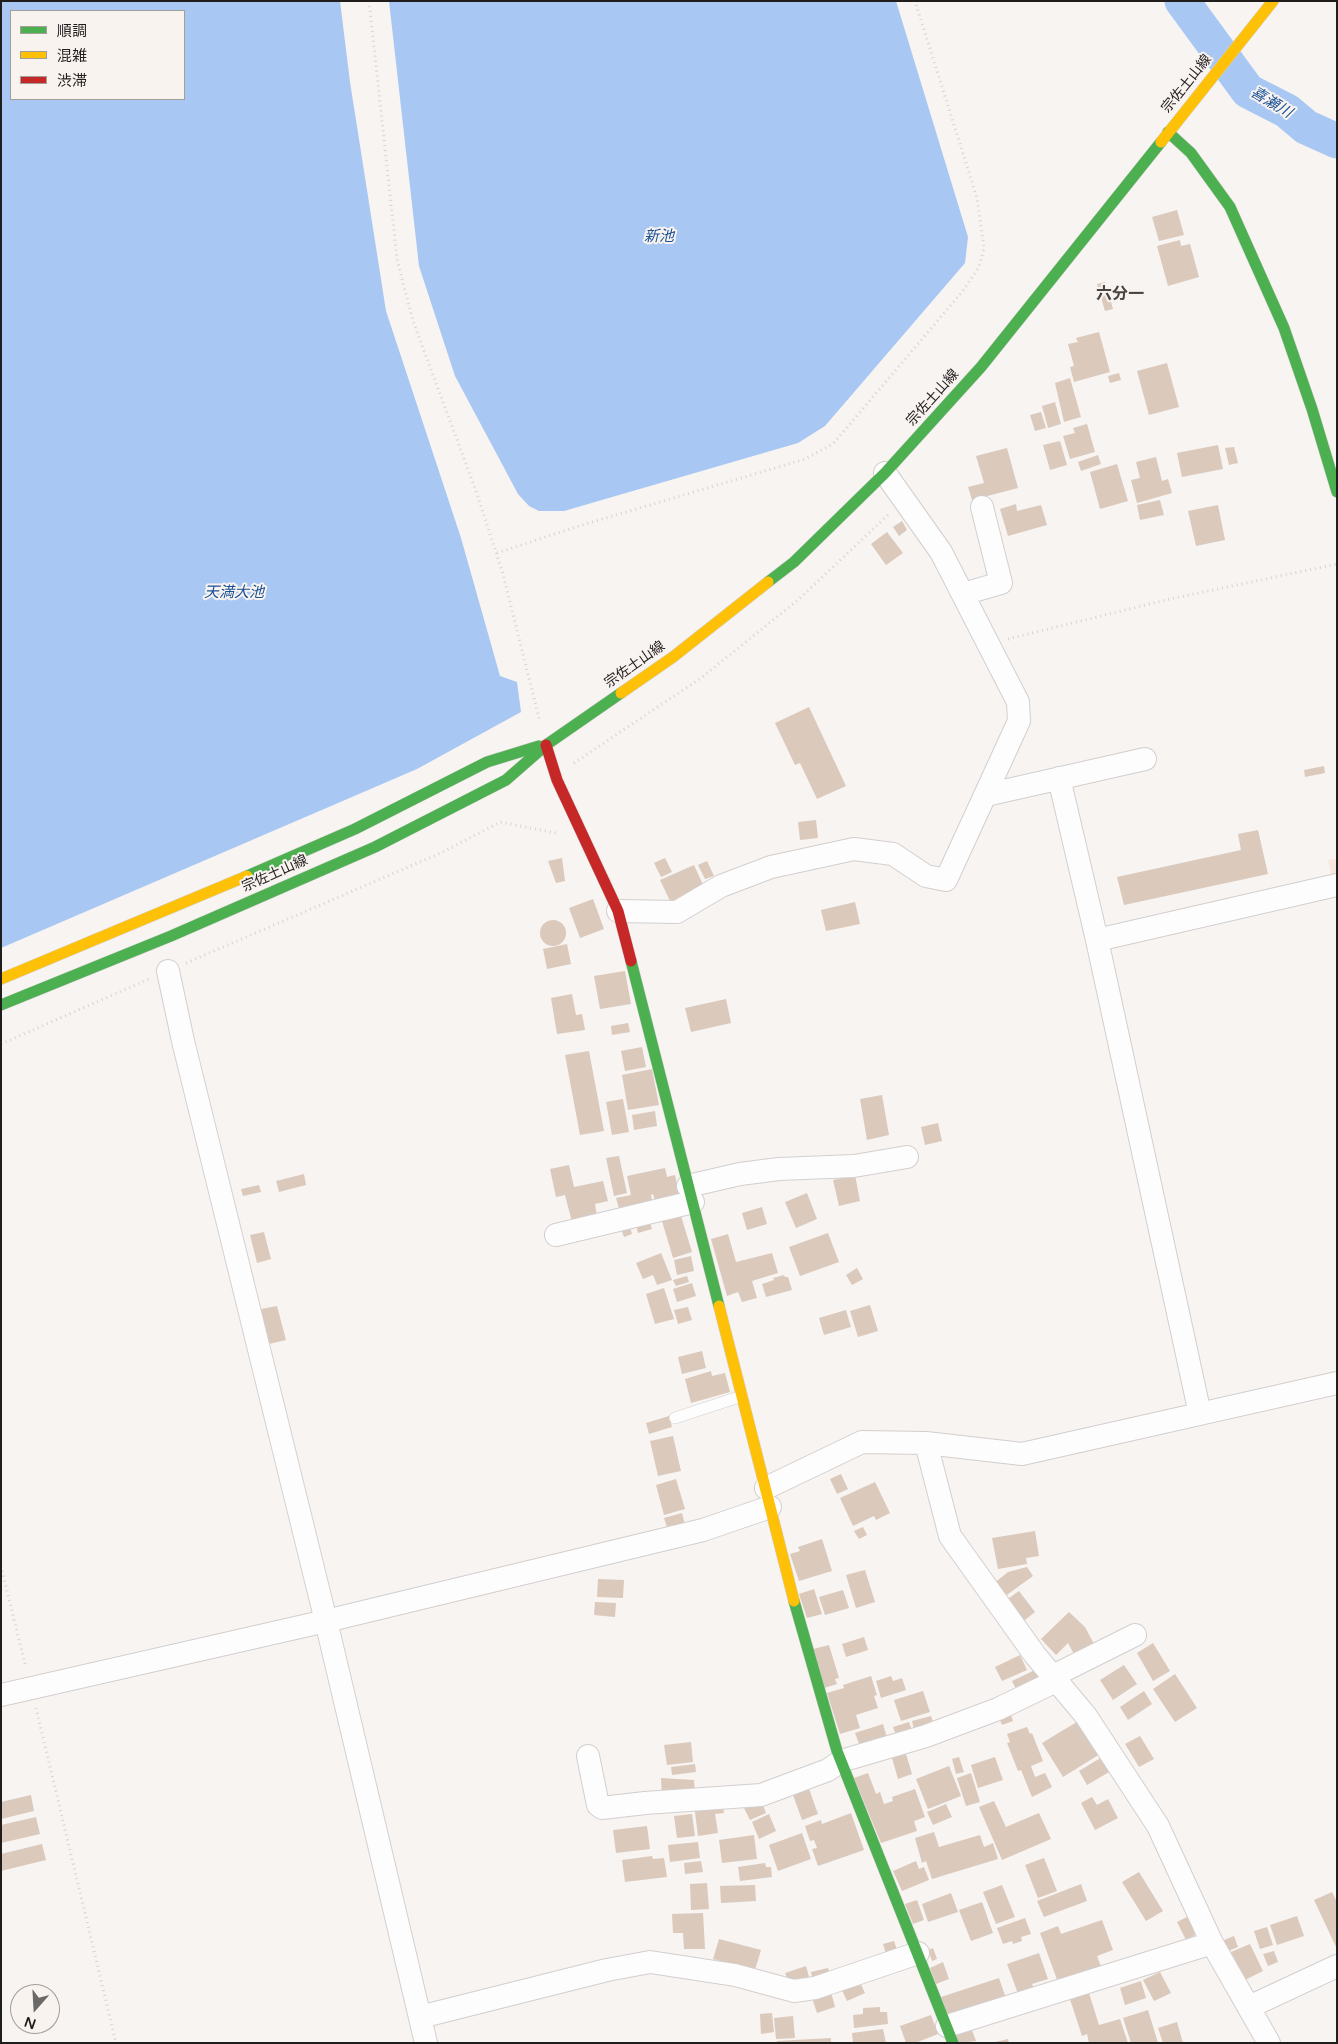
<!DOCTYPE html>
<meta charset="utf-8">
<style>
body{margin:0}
#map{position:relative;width:1338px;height:2044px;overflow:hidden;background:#f7f4f2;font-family:"Varela Round","Noto Sans JP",sans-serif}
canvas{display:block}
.frame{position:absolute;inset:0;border:2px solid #201e1d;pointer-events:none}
.legend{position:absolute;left:10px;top:10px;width:175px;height:90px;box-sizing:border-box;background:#f9f3f0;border:1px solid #a29e9c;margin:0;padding:6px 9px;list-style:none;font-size:15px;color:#201e1d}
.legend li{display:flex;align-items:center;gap:10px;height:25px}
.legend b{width:25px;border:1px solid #a29e9c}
.north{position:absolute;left:10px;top:1984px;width:50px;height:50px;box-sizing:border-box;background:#f9f3f0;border:1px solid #a29e9c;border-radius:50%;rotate:199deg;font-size:14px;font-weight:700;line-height:20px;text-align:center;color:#201e1d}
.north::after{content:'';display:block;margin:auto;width:18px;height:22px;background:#6b6968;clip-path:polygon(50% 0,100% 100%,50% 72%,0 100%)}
</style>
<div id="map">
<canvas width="1338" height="2044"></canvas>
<div class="frame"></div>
<ul class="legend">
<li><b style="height:6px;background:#4caf50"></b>順調</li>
<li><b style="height:6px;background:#ffc107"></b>混雑</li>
<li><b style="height:6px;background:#c62828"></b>渋滞</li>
</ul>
<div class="north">N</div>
</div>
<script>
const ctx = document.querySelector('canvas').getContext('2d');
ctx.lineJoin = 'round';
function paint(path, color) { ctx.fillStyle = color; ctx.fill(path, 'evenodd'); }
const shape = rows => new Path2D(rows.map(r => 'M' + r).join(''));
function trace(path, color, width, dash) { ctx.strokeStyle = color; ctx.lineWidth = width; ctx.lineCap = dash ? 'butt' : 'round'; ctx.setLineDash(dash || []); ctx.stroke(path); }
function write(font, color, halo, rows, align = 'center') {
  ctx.font = font + ' "Varela Round","Noto Sans JP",sans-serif'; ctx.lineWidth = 4; ctx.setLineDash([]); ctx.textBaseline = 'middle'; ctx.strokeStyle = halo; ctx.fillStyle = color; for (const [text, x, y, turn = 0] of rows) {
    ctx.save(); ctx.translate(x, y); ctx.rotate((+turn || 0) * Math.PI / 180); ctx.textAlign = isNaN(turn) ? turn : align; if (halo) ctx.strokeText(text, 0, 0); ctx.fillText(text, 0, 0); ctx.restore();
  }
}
paint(shape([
 [1337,859,1337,881,1333,881,1328,860]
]), '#f8e7dd');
paint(shape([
 [1,1,340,1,350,82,386,311,461,538,500,676,517,682,521,712,417,769,1,948],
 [11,11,184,11,184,99,11,99],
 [389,1,896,1,968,237,965,263,825,426,798,443,564,511,539,511,529,506,518,494,455,376,419,266]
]), '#a8c7f3');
trace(shape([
 [1182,1,1248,91,1287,111,1306,127,1337,141]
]), '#a8c7f3', 35);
paint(shape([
 [1177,210,1184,235,1159,241,1152,217],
 [1180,240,1181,246,1190,244,1199,277,1168,286,1157,246],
 [1105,282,1113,309,1105,311,1097,284],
 [1099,332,1110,372,1074,382,1070,367,1074,366,1068,344,1078,342,1076,338],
 [1167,363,1179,407,1149,415,1137,371],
 [1119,373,1121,380,1110,383,1108,376],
 [1070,378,1081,417,1064,422,1055,383],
 [1055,402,1061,424,1048,428,1042,406],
 [1041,412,1046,428,1035,431,1030,415],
 [1087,424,1095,452,1070,459,1063,436,1075,433,1073,428],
 [1060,441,1067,465,1050,470,1043,445],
 [1218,445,1223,469,1182,477,1177,453],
 [1234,447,1238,463,1229,465,1225,448],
 [1007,448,1018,488,972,500,968,487,984,483,976,456],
 [1098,455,1101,464,1081,471,1078,462],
 [1156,457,1162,481,1168,479,1172,493,1137,503,1131,480,1140,478,1136,462],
 [1117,464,1128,501,1100,509,1090,472],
 [1160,500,1164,515,1140,520,1137,505],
 [1016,504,1017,511,1041,505,1047,525,1008,536,1000,509],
 [1218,505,1225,540,1196,546,1188,511],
 [902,521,907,530,899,536,893,527],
 [887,532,903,553,886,565,871,544],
 [809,707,846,786,817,799,800,763,795,765,775,723],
 [1324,766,1325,773,1305,777,1304,770],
 [816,820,818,838,800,840,798,822],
 [1258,830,1268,874,1124,905,1117,877,1241,850,1238,834],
 [562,858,565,881,556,883,548,861],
 [665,858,672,872,661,877,654,863],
 [707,861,714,876,705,879,698,865],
 [694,865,704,887,671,903,660,880],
 [593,899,604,929,580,938,569,908],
 [855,902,860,924,826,931,821,910],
 '540 933a13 13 0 1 1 26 0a13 13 0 1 1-26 0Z',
 [567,944,571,964,547,969,543,949],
 [625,971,631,1004,600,1009,594,976],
 [572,994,576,1015,582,1014,585,1030,557,1034,551,998],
 [726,999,731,1023,691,1032,685,1008],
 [628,1023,630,1032,612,1035,611,1026],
 [642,1047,646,1067,625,1071,621,1051],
 [589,1051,604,1131,580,1135,565,1055],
 [652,1069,659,1105,628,1110,622,1075],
 [882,1095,889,1135,867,1140,860,1099],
 [623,1099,629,1132,612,1135,606,1102],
 [655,1111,657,1126,634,1130,632,1115],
 [938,1123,942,1141,925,1145,921,1127],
 [619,1156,627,1193,614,1196,606,1158],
 [569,1165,574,1187,603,1181,608,1201,595,1204,597,1216,572,1222,565,1195,556,1197,550,1169],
 [665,1168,667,1177,675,1175,680,1199,656,1205,653,1194,651,1195,653,1205,620,1212,616,1198,631,1195,627,1176],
 [304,1174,306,1185,279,1192,276,1181],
 [855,1175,860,1201,839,1206,833,1180],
 [259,1185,261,1192,243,1196,241,1189],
 [807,1193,817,1219,796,1228,785,1202],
 [762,1207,767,1224,747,1230,742,1213],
 [681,1216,692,1252,673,1258,662,1221],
 [648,1217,652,1229,638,1233,635,1221],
 [629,1224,632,1234,624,1237,620,1226],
 [264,1232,271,1259,257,1263,250,1235],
 [828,1233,839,1262,800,1276,789,1247],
 [728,1234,736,1262,772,1253,778,1273,752,1281,757,1298,742,1302,738,1292,727,1296,711,1239],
 [661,1253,672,1280,657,1285,653,1275,643,1279,636,1263],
 [691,1256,694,1271,677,1275,674,1260],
 [857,1268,863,1279,852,1285,846,1275],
 [784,1275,785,1277,788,1277,792,1290,766,1297,762,1284,774,1280,773,1278],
 [687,1276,689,1282,676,1286,673,1280],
 [692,1283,696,1296,677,1302,673,1289],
 [664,1288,674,1319,655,1324,646,1294],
 [870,1305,878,1331,858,1337,850,1311],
 [277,1306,286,1340,269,1344,261,1309],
 [688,1307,692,1320,678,1324,674,1310],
 [846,1310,851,1327,824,1335,819,1318],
 [702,1351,706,1368,682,1374,678,1357],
 [711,1371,712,1376,725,1373,730,1392,691,1403,685,1379],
 [669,1416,672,1427,649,1434,646,1423],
 [673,1436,681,1471,658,1476,650,1441],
 [841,1474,848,1489,837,1494,830,1479],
 [676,1479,685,1509,664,1515,656,1485],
 [875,1482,890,1513,876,1520,874,1516,853,1526,840,1498],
 [682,1513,685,1525,668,1530,664,1518],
 [863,1527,867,1535,859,1539,854,1531],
 [1035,1531,1039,1556,1026,1558,1027,1564,998,1569,992,1538],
 [822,1539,832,1571,799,1581,790,1554,800,1551,798,1547],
 [1027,1567,1033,1576,1004,1597,993,1584,1008,1572],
 [865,1570,875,1602,856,1608,846,1575],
 [598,1579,624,1580,623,1598,597,1597],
 [814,1589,822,1614,807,1618,799,1594],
 [843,1590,849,1608,825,1615,819,1597],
 [1019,1591,1035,1612,1021,1623,1005,1601],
 [595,1602,616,1603,615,1617,594,1615],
 [1069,1612,1085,1627,1094,1644,1074,1654,1068,1643,1056,1655,1041,1639],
 [864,1637,868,1650,846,1657,842,1644],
 [1153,1643,1170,1671,1153,1681,1137,1653],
 [829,1645,839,1678,835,1679,837,1684,824,1688,813,1649],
 [1020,1655,1027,1670,1002,1681,995,1667],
 [1124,1665,1137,1684,1113,1700,1100,1680],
 [1035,1670,1041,1682,1018,1693,1012,1681],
 [1175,1674,1197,1708,1175,1722,1153,1689],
 [871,1676,877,1695,874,1696,878,1708,856,1715,860,1728,840,1734,827,1693,844,1688,843,1685],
 [891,1676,893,1681,902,1678,906,1690,881,1698,876,1681],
 [923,1691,930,1712,901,1721,894,1700],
 [1144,1691,1152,1704,1128,1720,1120,1707],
 [1011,1715,1013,1721,1002,1725,1000,1720],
 [931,1716,935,1728,915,1734,912,1721],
 [1080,1720,1100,1754,1063,1777,1042,1743],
 [909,1722,913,1733,897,1738,893,1727],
 [883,1724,888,1741,861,1749,855,1733],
 [1027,1727,1030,1734,1032,1733,1043,1761,1031,1766,1035,1777,1045,1773,1052,1787,1032,1797,1021,1770,1018,1771,1007,1743,1010,1742,1007,1734],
 [1140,1736,1154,1759,1139,1767,1125,1744],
 [691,1742,693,1762,667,1765,664,1745],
 [906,1754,912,1774,898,1779,892,1758],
 [1107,1754,1116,1768,1087,1785,1079,1771],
 [959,1757,964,1772,956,1774,952,1759],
 [995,1757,1003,1780,978,1788,971,1765],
 [695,1764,696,1772,672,1775,671,1767],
 [949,1766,961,1796,928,1809,916,1779],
 [868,1773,876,1794,880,1792,884,1804,893,1801,892,1797,915,1789,925,1817,914,1821,917,1831,881,1843,854,1778],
 [971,1773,980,1802,966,1806,957,1778],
 [661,1778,694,1780,695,1793,662,1797],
 [808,1786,818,1814,802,1820,792,1792],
 [31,1795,34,1811,1,1819,1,1802],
 [1092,1797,1097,1805,1108,1799,1118,1818,1095,1830,1081,1803],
 [760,1798,766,1813,750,1820,743,1806],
 [722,1800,724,1813,715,1814,718,1833,698,1836,694,1804],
 [994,1801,1006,1827,1039,1813,1051,1839,1002,1860,979,1807],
 [946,1804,952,1817,933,1825,927,1812],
 [851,1813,864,1850,818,1866,812,1849,817,1848,814,1840,810,1841,805,1826,821,1820,822,1824],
 [692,1814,695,1836,677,1838,674,1816],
 [769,1814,776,1831,759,1839,752,1822],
 [36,1817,40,1834,1,1843,1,1825],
 [647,1826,650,1849,616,1853,613,1830],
 [934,1832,939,1847,980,1835,984,1847,993,1843,998,1859,932,1879,926,1861,922,1863,915,1838],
 [802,1833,811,1859,778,1871,769,1845],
 [754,1835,757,1859,722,1863,719,1840],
 [698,1842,700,1858,670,1862,668,1845],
 [42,1844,46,1860,1,1871,1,1854],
 [652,1856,653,1859,664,1858,667,1877,625,1882,622,1860],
 [1044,1858,1057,1891,1038,1898,1025,1865],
 [701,1861,703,1872,685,1874,684,1863],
 [916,1861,919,1869,924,1867,929,1880,902,1891,893,1871],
 [765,1863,766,1867,771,1867,772,1877,740,1881,738,1867],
 [1139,1872,1163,1911,1146,1921,1122,1882],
 [707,1883,709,1909,691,1910,690,1884],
 [1081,1884,1087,1901,1044,1917,1037,1901],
 [755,1885,756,1901,721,1903,720,1886],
 [1002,1885,1015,1917,996,1924,983,1892],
 [1332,1892,1337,1902,1337,1949,1314,1900],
 [951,1893,958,1912,928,1922,922,1904],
 [917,1900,924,1920,913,1924,905,1904],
 [982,1902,993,1933,971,1941,959,1910],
 [703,1913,705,1949,684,1949,683,1933,673,1933,672,1914],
 [1191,1915,1199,1933,1186,1940,1177,1922],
 [1297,1916,1304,1936,1277,1945,1270,1925],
 [1025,1918,1031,1934,1021,1937,1022,1941,1013,1944,1012,1941,1003,1944,997,1928],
 [1102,1920,1113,1950,1097,1956,1102,1969,1059,1985,1040,1933,1058,1926,1061,1934],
 [1267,1927,1273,1945,1260,1949,1254,1931],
 [1234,1936,1238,1947,1228,1951,1224,1940],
 [719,1939,761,1950,755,1970,713,1959],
 [894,1941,897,1950,886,1954,883,1944],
 [1250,1944,1263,1971,1245,1980,1231,1952],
 [933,1948,937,1959,932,1961,928,1950],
 [1274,1951,1278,1962,1268,1966,1263,1954],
 [1039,1953,1048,1979,1032,1984,1036,1994,1020,1999,1007,1964],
 [943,1962,949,1979,936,1984,930,1968],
 [806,1966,809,1977,789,1983,785,1973],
 [828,1968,832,1980,814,1985,811,1972],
 [1160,1972,1171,1993,1154,2001,1143,1980],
 [999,1978,1008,2004,950,2022,941,1997],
 [859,1980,865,1993,847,2001,841,1988],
 [1141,1981,1146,1998,1125,2005,1120,1988],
 [1088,1990,1099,2025,1120,2019,1128,2043,1089,2043,1087,2034,1082,2036,1069,1996],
 [831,1992,835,2007,817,2013,812,1998],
 [880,2007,880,2012,887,2012,888,2024,854,2028,853,2015,863,2014,863,2008],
 [1148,2010,1158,2043,1131,2043,1123,2018],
 [772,2013,774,2032,761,2034,760,2014],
 [931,2015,938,2034,915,2043,906,2043,900,2026],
 [793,2016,795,2038,776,2039,774,2018],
 [1177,2022,1183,2043,1163,2043,1158,2028],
 [970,2025,976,2041,959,2043,954,2031],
 [883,2029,886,2043,853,2043,852,2033],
 [831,2038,831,2043,777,2043,777,2041],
 [1008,2039,1009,2043,995,2043,995,2042]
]), '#dbc9bc');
const lane = shape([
 [675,1418,742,1396]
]);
const street = shape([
 [963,594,1001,583,982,507],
 [1059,778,1097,940,1200,1414],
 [986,795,1145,759],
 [618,911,677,912,721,886,771,867,854,849,893,854,926,876,946,880,1019,721,1018,702,941,552,885,473],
 [1097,940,1337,885],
 [168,971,183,1041,326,1621,426,2043],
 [688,1186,740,1174,779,1169,854,1166,907,1157],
 [556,1235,693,1202],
 [926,1443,950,1536,1035,1655,1086,1716,1158,1826,1212,1943,1269,2043],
 [766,1488,862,1442,926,1443,1022,1454,1337,1383],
 [1053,1676,1135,1635],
 [1,1695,326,1621,703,1530,770,1507],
 [588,1756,598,1805,602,1808,645,1803,761,1795,828,1770,841,1761,926,1736,998,1709,1056,1681],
 [1249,2007,1337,1966],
 [420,2017,607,1970,650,1962,735,1975,794,1991,815,1988,918,1953],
 [947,2026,1212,1943]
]);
const fast = shape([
 [1168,132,1191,153,1230,207,1284,328,1312,409,1337,492],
 [768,582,794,562,885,473,981,367,1161,142],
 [247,876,355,829,487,762,539,746],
 [631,961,719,1306],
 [1,1005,171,936,375,847,506,780,546,745,621,693],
 [794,1601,837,1751,953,2043]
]);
const slow = shape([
 [1161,142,1273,1],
 [621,693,673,657,768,582],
 [1,979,247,876],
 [719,1306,794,1601]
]);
const jam = shape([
 [546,745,557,780,618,911,631,961]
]);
trace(lane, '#d2cfce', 12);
trace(street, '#d2cfce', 24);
trace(fast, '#d2cfce', 12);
trace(slow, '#d2cfce', 12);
trace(jam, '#d2cfce', 12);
trace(shape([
 [369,1,397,259,404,287,413,321,476,491,503,574,540,722],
 [497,553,579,526,805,459,833,444,962,292,979,267,984,248,977,198,915,1],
 [1008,639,1170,599,1337,564],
 [574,763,701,678,798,600,890,513],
 [186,963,443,852,500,822,556,833],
 [1,1044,149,979],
 [1,1566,26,1668],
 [36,1708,116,2043]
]), '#d4d4d3', 3, [1, 4]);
trace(lane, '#fefdfd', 11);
trace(street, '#fefdfd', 22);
trace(fast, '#4caf50', 11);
trace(slow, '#ffc107', 11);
trace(jam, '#c62828', 11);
write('14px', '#201e1d', '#f9f3f0', [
 ["宗佐土山線",1187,84,-51],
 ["宗佐土山線",933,398,-48],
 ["宗佐土山線",635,665,-35],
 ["宗佐土山線",275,874,-24]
]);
write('italic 15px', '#195196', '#f9f3f0', [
 ["喜瀬川",1271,103,31],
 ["新池",659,237],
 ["天満大池",234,593]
]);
write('bold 16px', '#494441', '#f9f3f0', [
 ["六分一",1120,295]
]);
</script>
